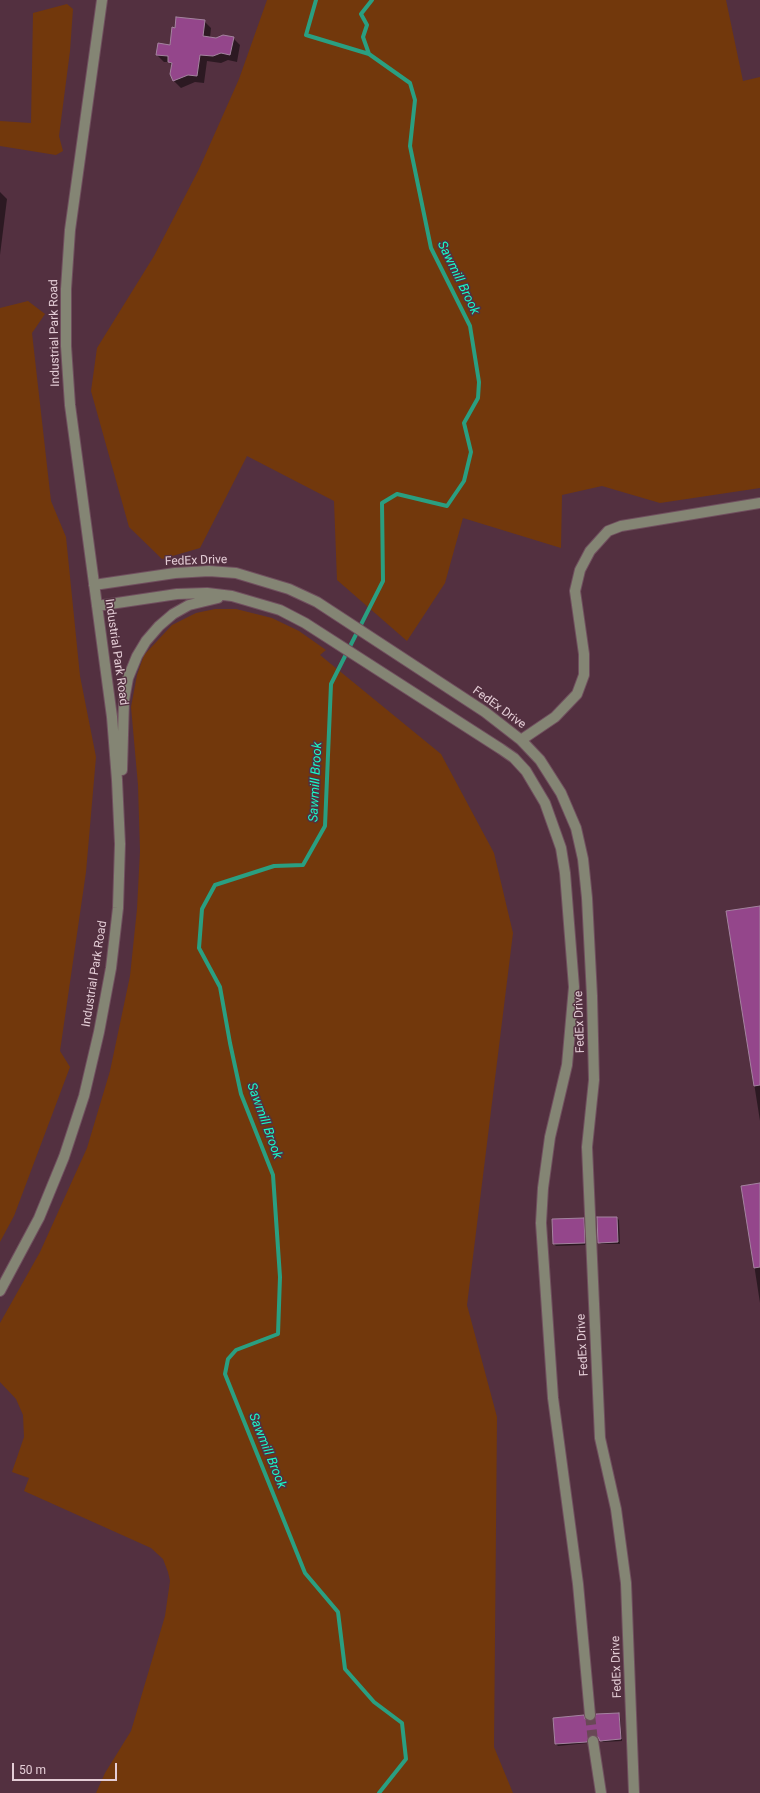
<!DOCTYPE html>
<style>
body{margin:0}
#map{position:relative;width:760px;height:1793px;overflow:hidden;background:#533040;font-family:Roboto,sans-serif}
canvas{display:block}
.scale{position:absolute;left:12px;top:1763px;width:105px;height:18px;box-sizing:border-box;border:2px solid #e4cdd6;border-top:0;padding-left:5px;font-size:12px;line-height:14px;white-space:nowrap;color:#e4cdd6;-webkit-text-stroke:3px #533040;paint-order:stroke}
</style>
<div id="map">
<canvas width="760" height="1793"></canvas>
<div class="scale">50 m</div>
</div>
<script>
const ctx = document.querySelector('canvas').getContext('2d');
ctx.lineJoin = 'round';
function paint(path, color) { ctx.fillStyle = color; ctx.fill(path, 'evenodd'); }
const shape = rows => new Path2D(rows.map(r => 'M' + r).join(''));
function trace(path, color, width, dash) { ctx.strokeStyle = color; ctx.lineWidth = width; ctx.lineCap = dash ? 'butt' : 'round'; ctx.setLineDash(dash || []); ctx.stroke(path); }
function write(font, color, halo, rows, align = 'center') {
  ctx.font = font + ' Roboto,sans-serif'; ctx.lineWidth = 3; ctx.setLineDash([]); ctx.textBaseline = 'middle'; ctx.strokeStyle = halo; ctx.fillStyle = color; for (const [text, x, y, turn = 0] of rows) {
    ctx.save(); ctx.translate(x, y); ctx.rotate((+turn || 0) * Math.PI / 180); ctx.textAlign = isNaN(turn) ? turn : align; if (halo) ctx.strokeText(text, 0, 0); ctx.fillText(text, 0, 0); ctx.restore();
  }
}
paint(shape([
 [267,0,726,0,743,81,760,77,760,488,660,503,602,486,562,495,561,548,463,518,445,583,407,641,337,580,334,501,247,456,200,548,162,559,129,527,91,391,97,348,154,256,199,169,239,79],
 [67,4,73,9,70,51,59,136,63,151,56,155,0,146,0,121,31,123,33,13],
 [28,301,45,314,32,333,51,501,66,537,80,676,96,757,86,872,60,1051,70,1067,14,1216,0,1242,0,308],
 [215,609,236,609,272,618,299,631,326,650,320,655,441,754,494,853,513,933,467,1305,497,1417,494,1747,513,1793,96,1793,105,1773,131,1731,165,1616,170,1581,168,1572,163,1559,151,1548,24,1491,29,1478,12,1472,24,1437,23,1415,16,1399,0,1382,0,1323,40,1252,87,1148,110,1071,130,976,137,909,140,851,138,785,131,707,137,675,144,655,172,625,196,613]
]), '#72380c');
paint(shape([
 [204,21,211,28,210,38,233,38,240,45,237,62,228,60,221,63,207,61,204,83,195,82,181,88,174,81,171,74,172,66,169,62,164,62,157,55],
 [0,192,7,199,0,255],
 [760,907,760,1121,727,912],
 [760,1184,760,1303,742,1187],
 [617,1218,619,1220,620,1244,601,1244,599,1242],
 [583,1219,585,1221,586,1245,556,1246,554,1244,553,1220],
 [618,1714,620,1716,622,1741,603,1742,599,1738,595,1736,590,1738,588,1743,558,1746,556,1744,583,1716,590,1723]
]), '#0007');
trace(shape([
 [316,0,306,35,369,54,410,83,415,100,410,146,431,248,470,326,479,382,478,398,464,423,471,452,464,481,447,506,397,494,382,503,383,581,331,684,325,826,303,865,274,866,215,885,202,909,199,948,220,987,230,1043,241,1094,273,1175,280,1277,278,1334,236,1350,228,1359,225,1374,305,1573,338,1612,345,1669,374,1702,402,1723,406,1759,379,1793],
 [369,54,363,37,367,25,361,14,372,0]
]), '#2a9f81', 4);
const building = shape([
 [176,17,205,20,203,36,216,38,223,35,234,37,230,55,221,53,213,56,200,55,197,76,188,75,173,81,170,74,172,63,168,62,168,56,156,55,158,43,170,45,172,27,175,28,176,17],
 [760,906,760,1085,754,1086,726,911,760,906],
 [760,1183,760,1267,754,1268,741,1186,760,1183],
 [597,1217,617,1217,618,1242,598,1243,597,1217],
 [584,1218,585,1243,553,1244,552,1219,584,1218],
 [619,1713,621,1739,600,1741,598,1737,592,1735,589,1736,587,1742,555,1744,553,1718,584,1715,585,1719,590,1721,594,1720,596,1714,619,1713]
]);
paint(building, '#94468b');
trace(building, '#a4839f', 1);
trace(shape([
 [590,1715,593,1741]
]), '#694856', 10, [10, 5]);
const minor = shape([
 [94,585,175,573,209,571,236,573,289,589,317,602,485,712,521,740,540,760,561,793,576,828,583,859,587,898,592,996,594,1080,587,1147,600,1438,616,1509,626,1583,634,1793],
 [97,606,177,594,207,593,232,596,280,610,305,623,501,749,514,758,526,771,545,803,561,848,565,873,574,987,567,1065,550,1137,543,1188,541,1223,553,1398,578,1584,590,1715],
 [521,740,555,717,577,694,584,675,584,654,575,591,580,570,590,551,608,531,621,526,760,503],
 [122,770,124,700,128,678,137,656,146,641,159,626,173,614,189,605,218,598],
 [0,1291,39,1218,64,1157,84,1096,99,1032,111,968,118,908,120,844,117,780,112,717,70,405,66,346,66,289,70,230,102,0],
 [593,1741,601,1793]
]);
trace(minor, '#704f5e', 12);
trace(minor, '#848574', 10);
write('12px', '#e4cdd6', '#533040', [
 ["Industrial Park Road",55,333,-91],
 ["FedEx Drive",196,561,-2],
 ["Industrial Park Road",116,652,82],
 ["FedEx Drive",499,708,36],
 ["Industrial Park Road",95,974,-81],
 ["FedEx Drive",580,1022,-92],
 ["FedEx Drive",583,1345,-93],
 ["FedEx Drive",617,1667,-92]
]);
write('italic 13px', '#18fac9', '#533040', [
 ["Sawmill Brook",458,278,64],
 ["Sawmill Brook",316,782,-87],
 ["Sawmill Brook",264,1121,70],
 ["Sawmill Brook",267,1451,68]
]);
</script>
